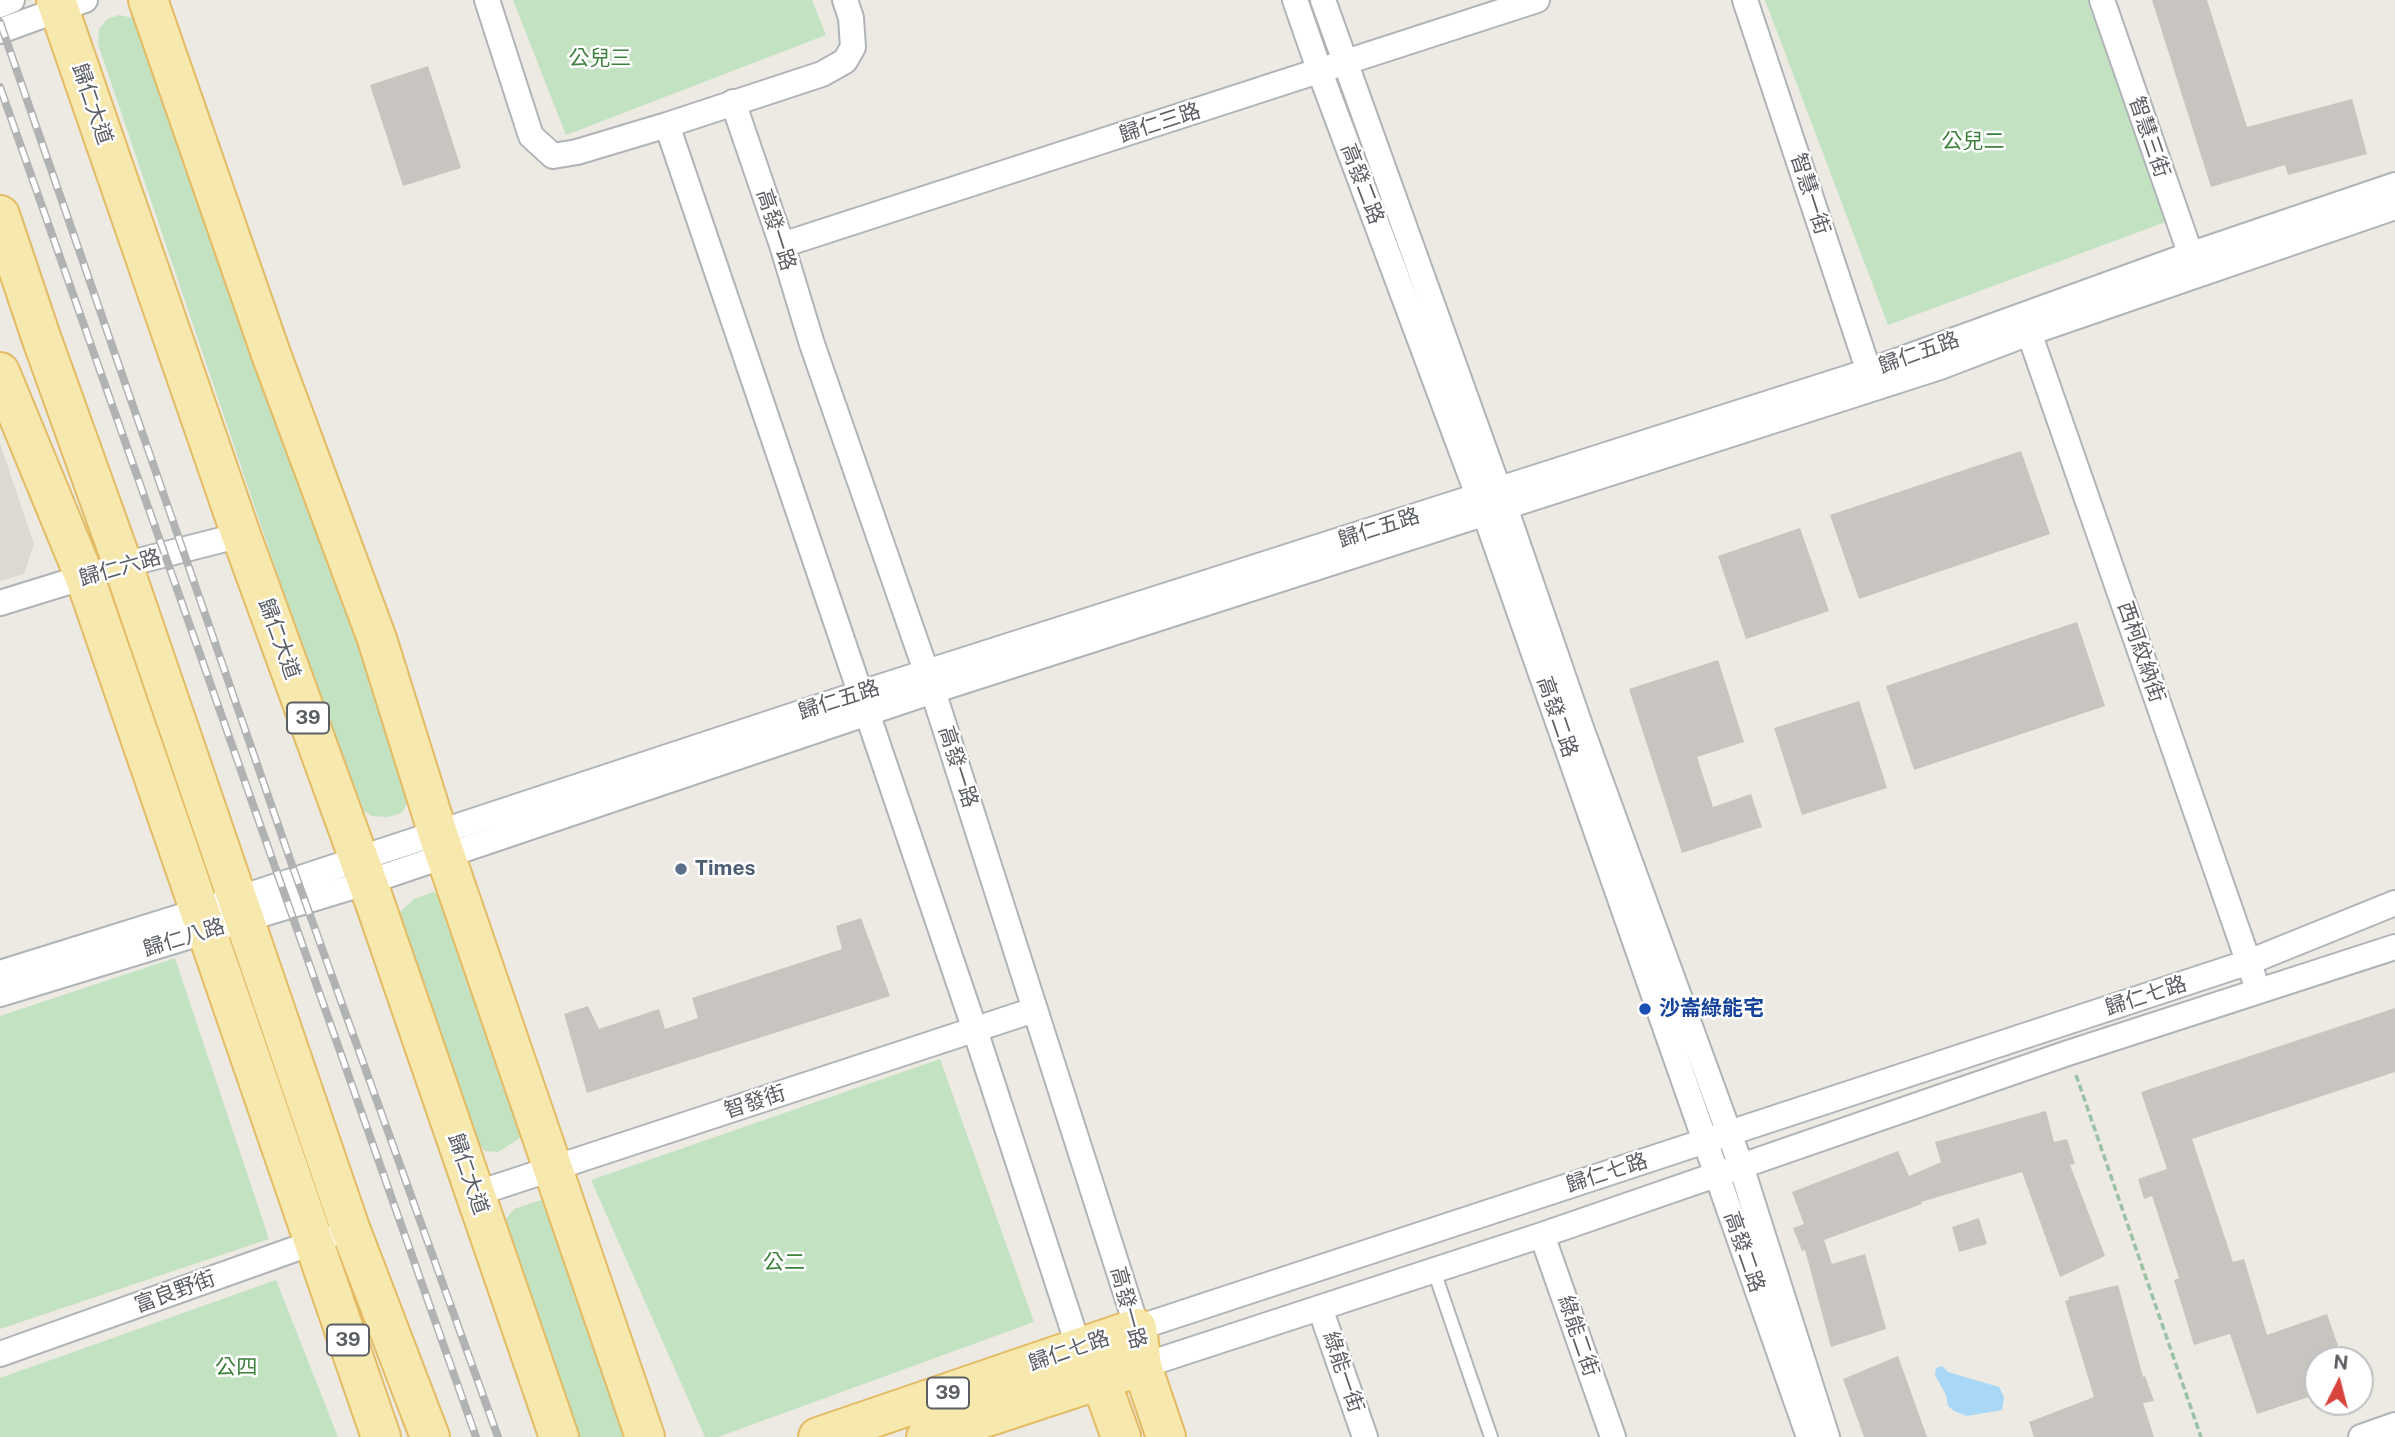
<!DOCTYPE html>
<meta charset="utf-8">
<style>
body{margin:0}
#map{position:relative;width:2395px;height:1437px;overflow:hidden;background:#eceae3;font-family:"Public Sans",sans-serif}
canvas{display:block}
.north{position:absolute;left:2304px;top:1346px;width:70px;height:70px;box-sizing:border-box;background:#fff;border:2px solid #bdbfc0;border-radius:50%;rotate:6deg;font-size:19px;font-weight:700;line-height:28px;text-align:center;color:#5b5e62}
.north::after{content:'';display:block;margin:auto;width:24px;height:32px;background:#d8443d;clip-path:polygon(50% 0,100% 100%,50% 72%,0 100%)}
</style>
<div id="map">
<canvas width="2395" height="1437"></canvas>
<div class="north">N</div>
</div>
<script>
const ctx = document.querySelector('canvas').getContext('2d');
ctx.lineJoin = 'round';
function paint(path, color) { ctx.fillStyle = color; ctx.fill(path, 'evenodd'); }
const shape = rows => new Path2D(rows.map(r => 'M' + r).join(''));
function trace(path, color, width, dash) { ctx.strokeStyle = color; ctx.lineWidth = width; ctx.lineCap = dash ? 'butt' : 'round'; ctx.setLineDash(dash || []); ctx.stroke(path); }
function write(font, color, halo, rows, align = 'center') {
  ctx.font = font + ' "Public Sans","Noto Sans TC",sans-serif'; ctx.lineWidth = 5; ctx.setLineDash([]); ctx.textBaseline = 'middle'; ctx.strokeStyle = halo; ctx.fillStyle = color; for (const [text, x, y, turn = 0] of rows) {
    ctx.save(); ctx.translate(x, y); ctx.rotate((+turn || 0) * Math.PI / 180); ctx.textAlign = isNaN(turn) ? turn : align; if (halo) ctx.strokeText(text, 0, 0); ctx.fillText(text, 0, 0); ctx.restore();
  }
}
paint(shape([
 [0,443,34,544,24,574,0,581]
]), '#dcd9d1');
paint(shape([
 [513,0,812,0,826,35,566,135],
 [1765,0,2088,0,2171,220,1888,325],
 [119,15,133,18,146,31,409,782,408,803,401,813,388,817,372,816,356,806,98,44,99,29,107,19],
 [433,892,444,897,523,1124,520,1138,498,1152,485,1151,474,1139,398,926,400,912,414,899],
 [175,958,269,1239,0,1329,0,1016],
 [940,1059,1034,1322,718,1437,705,1437,591,1180],
 [541,1200,558,1213,632,1437,575,1437,505,1240,505,1220,514,1209],
 [276,1280,338,1437,0,1437,0,1378]
]), '#c3e2c2');
paint(shape([
 [1942,1366,1948,1372,1999,1387,2004,1397,2002,1410,1967,1416,1954,1411,1948,1406,1946,1395,1935,1375,1936,1368]
]), '#a9d7f6');
paint(shape([
 [2152,0,2207,0,2247,127,2352,99,2367,154,2288,175,2285,165,2211,187],
 [428,66,461,168,403,186,370,85],
 [2021,451,2050,534,1859,599,1830,515],
 [1800,528,1829,611,1746,639,1718,556],
 [2077,622,2105,706,1914,770,1886,686],
 [1718,660,1744,742,1697,757,1713,807,1751,794,1762,827,1682,853,1629,689],
 [1859,701,1887,788,1802,815,1774,728],
 [861,918,890,996,587,1093,564,1014,588,1006,599,1029,659,1009,665,1029,698,1018,692,998,842,949,836,926],
 [2395,1008,2395,1072,2192,1139,2233,1262,2244,1259,2267,1335,2327,1314,2343,1360,2318,1360,2318,1394,2257,1414,2230,1334,2194,1345,2174,1280,2179,1278,2152,1196,2144,1199,2138,1179,2167,1169,2141,1092],
 [2046,1111,2054,1142,2067,1139,2075,1164,2070,1165,2105,1256,2060,1277,2022,1172,1921,1202,1922,1204,1824,1240,1832,1264,1865,1254,1886,1329,1831,1347,1805,1250,1802,1251,1793,1228,1804,1224,1792,1192,1898,1151,1909,1176,1941,1162,1935,1142],
 [1979,1218,1987,1244,1959,1252,1952,1227],
 [2118,1285,2143,1377,2145,1376,2154,1401,2143,1403,2154,1437,2034,1437,2029,1422,2094,1397,2065,1301,2069,1300,2068,1297],
 [1898,1356,1927,1437,1864,1437,1843,1379]
]), '#c8c5c0');
const lane = shape([
 [1434,1271,1491,1437]
]);
const street = shape([
 [487,0,531,136,553,156,577,152,667,125,822,74,845,61,853,47,851,18,845,0],
 [1295,0,1320,72,1485,514,1809,1437],
 [1323,0,1505,507,1580,725,1741,1166,1827,1437],
 [1745,0,1873,384],
 [2102,0,2196,270],
 [0,5,12,0],
 [0,31,85,0],
 [733,102,782,245,812,344,933,691,1137,1328,2249,962,2395,903],
 [667,125,975,1030,1079,1348],
 [782,245,1537,0],
 [2024,318,2254,978],
 [0,603,123,565,241,535],
 [0,973,237,899,861,693,1869,371,2189,255,2395,185],
 [0,994,368,882,933,691,1940,367,2029,333,2395,207],
 [475,1194,1034,1010],
 [1542,1235,1613,1437],
 [1320,1308,1365,1437],
 [0,1354,326,1238],
 [1142,1366,1542,1235,2068,1053,2395,947],
 [2361,1437,2395,1425]
]);
const primary = shape([
 [56,0,241,535,375,903,559,1437],
 [148,0,271,354,377,639,438,834,645,1437],
 [0,215,41,337,123,565,350,1228,430,1437],
 [0,372,85,578,381,1437],
 [1086,1359,1100,1379,1121,1437],
 [818,1437,1137,1328,1142,1366,1166,1437],
 [926,1437,1142,1366]
]);
trace(lane, '#b0b3b7', 16);
trace(street, '#b0b3b7', 28);
trace(primary, '#e3bb65', 42);
trace(shape([
 [2076,1075,2201,1437]
]), '#9cc2a5', 3.5, [7, 3.5]);
trace(lane, '#fff', 12);
trace(street, '#fff', 24);
trace(primary, '#f7e8ad', 38);
const rail = shape([
 [0,22,292,865,498,1437],
 [0,87,476,1437]
]);
trace(rail, '#b1b2b2', 8);
trace(rail, '#fff', 5, [16]);
for (const [x, y, r, color] of [
 [681,869,7,"#5c6f8a"],
 [1645,1009,7,"#1a4fb4"]
]) { const dot = new Path2D(); dot.arc(x, y, r, 0, 2 * Math.PI); ctx.fillStyle = color; ctx.fill(dot); trace(dot, '#fff', 2.5); }
for (const [x, y, w] of [
 [308,718,42],
 [348,1340,42],
 [948,1393,42]
]) { const box = new Path2D(); box.roundRect(x - w / 2, y - 15.5, w, 31, 5); ctx.fillStyle = '#fff'; ctx.fill(box); trace(box, '#5b5e62', 2); }
write('bold 19px', '#5b5e62', null, [
 ["39",308,718],
 ["39",348,1340],
 ["39",948,1393]
]);
write('21px', '#3d7f3d', '#fff', [
 ["公兒三",600,59],
 ["公兒二",1973,142],
 ["公二",784,1263],
 ["公四",236,1368]
]);
write('21px', '#5b5e62', '#fff', [
 ["歸仁大道",92,104,71],
 ["歸仁三路",1160,123,-18],
 ["智慧三街",2149,137,71],
 ["高發二路",1362,184,69],
 ["智慧一街",1810,194,72],
 ["高發一路",776,230,72],
 ["歸仁五路",1919,353,-20],
 ["歸仁五路",1379,528,-18],
 ["歸仁六路",120,568,-16],
 ["歸仁大道",279,639,70],
 ["西柯紋納街",2141,652,71],
 ["歸仁五路",839,700,-18],
 ["高發二路",1557,717,71],
 ["高發一路",958,767,72],
 ["歸仁八路",184,938,-17],
 ["歸仁七路",2146,996,-18],
 ["智發街",755,1102,-18],
 ["歸仁七路",1607,1173,-18],
 ["歸仁大道",468,1174,71],
 ["高發二路",1744,1252,71],
 ["富良野街",175,1292,-20],
 ["高發一路",1128,1308,75],
 ["綠能二街",1578,1336,71],
 ["歸仁七路",1069,1351,-19],
 ["綠能一街",1343,1372,71]
]);
write('bold 21px', '#4e5e75', '#fff', [
 ["Times",695,869]
], 'left');
write('bold 21px', '#164399', '#fff', [
 ["沙崙綠能宅",1659,1009]
], 'left');
</script>
